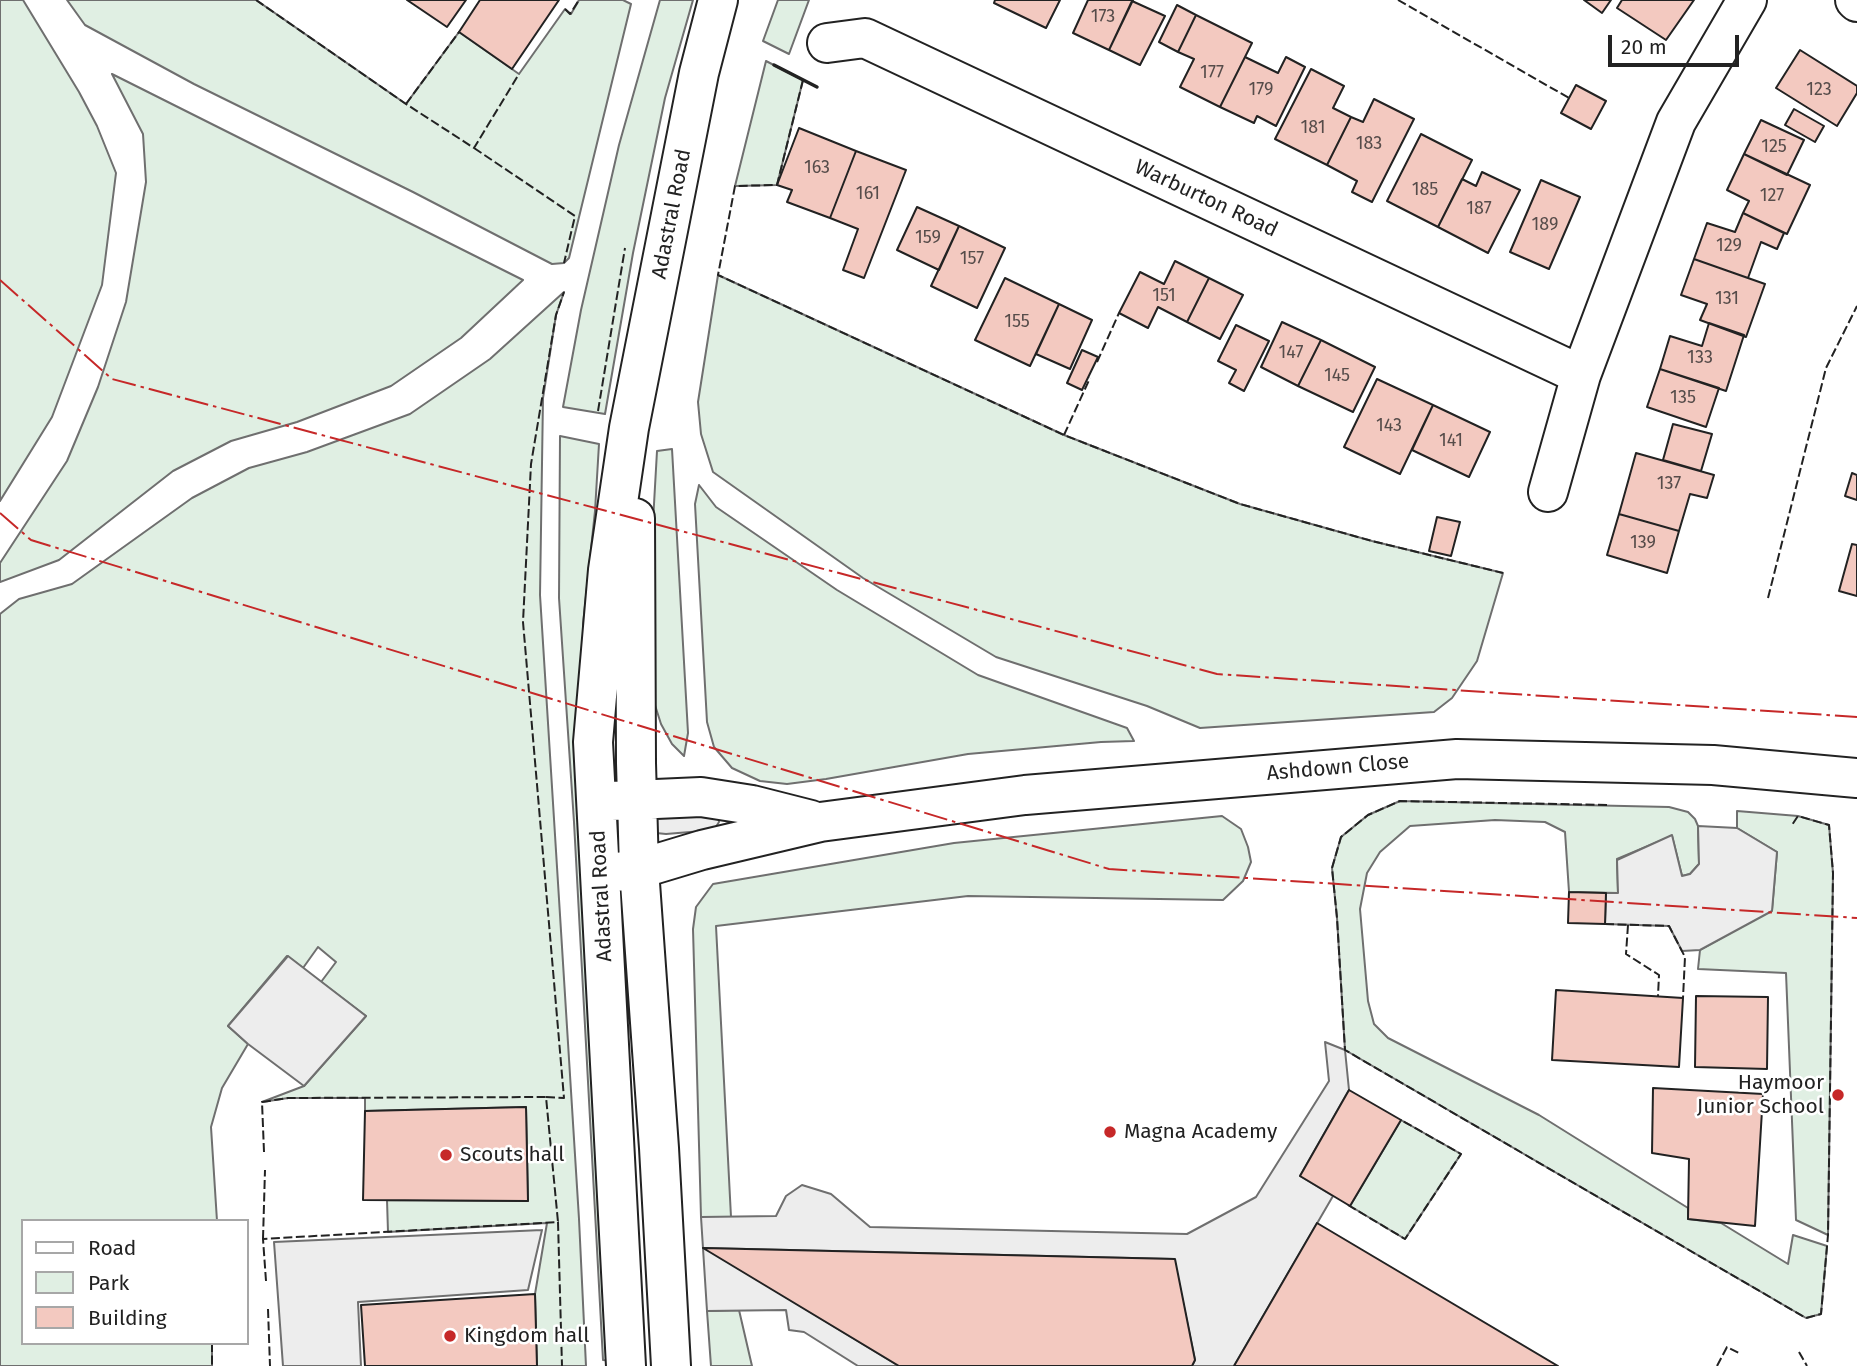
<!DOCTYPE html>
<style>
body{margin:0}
#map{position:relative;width:1857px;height:1366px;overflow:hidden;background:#fff;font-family:"Fira Sans",sans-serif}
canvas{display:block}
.legend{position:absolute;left:21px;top:1219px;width:228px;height:126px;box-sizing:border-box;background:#fff;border:2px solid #a7a7a7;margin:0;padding:9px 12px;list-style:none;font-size:21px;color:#222}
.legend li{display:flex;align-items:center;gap:14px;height:35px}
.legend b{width:35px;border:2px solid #a7a7a7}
.scale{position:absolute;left:1608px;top:35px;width:131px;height:32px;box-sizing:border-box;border:4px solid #222;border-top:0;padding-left:9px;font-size:21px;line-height:24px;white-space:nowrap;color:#222;-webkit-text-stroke:5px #fff;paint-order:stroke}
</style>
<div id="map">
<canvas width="1857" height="1366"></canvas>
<ul class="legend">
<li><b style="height:9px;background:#fff"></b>Road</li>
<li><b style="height:19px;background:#e0efe3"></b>Park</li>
<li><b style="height:19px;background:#f3c9c0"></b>Building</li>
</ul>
<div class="scale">20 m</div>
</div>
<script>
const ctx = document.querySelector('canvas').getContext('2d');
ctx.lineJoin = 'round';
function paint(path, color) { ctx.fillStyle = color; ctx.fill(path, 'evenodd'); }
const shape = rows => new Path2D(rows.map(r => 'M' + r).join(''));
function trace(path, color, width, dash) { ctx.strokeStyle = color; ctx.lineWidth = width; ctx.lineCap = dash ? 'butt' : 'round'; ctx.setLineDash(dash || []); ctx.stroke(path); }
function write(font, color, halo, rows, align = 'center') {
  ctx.font = font + ' "Fira Sans",sans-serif'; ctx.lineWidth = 5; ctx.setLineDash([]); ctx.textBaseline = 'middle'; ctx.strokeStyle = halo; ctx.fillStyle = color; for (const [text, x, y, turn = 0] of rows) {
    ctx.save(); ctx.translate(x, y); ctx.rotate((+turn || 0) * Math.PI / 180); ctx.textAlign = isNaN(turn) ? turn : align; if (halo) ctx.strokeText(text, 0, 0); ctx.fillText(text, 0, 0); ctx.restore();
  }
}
const green = shape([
 [0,0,23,0,79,92,97,126,116,173,102,285,52,417,0,501,0,0],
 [67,0,256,0,406,104,459,32,519,74,565,9,571,14,579,0,623,0,631,4,569,258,564,263,552,264,413,192,194,84,85,25,67,0],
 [660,0,693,0,665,98,633,253,605,414,563,407,581,310,619,145,660,0],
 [778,0,809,0,789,54,763,41,778,0],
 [766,61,803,80,777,185,735,186,766,61],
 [112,74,523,280,461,338,391,386,297,422,231,441,173,471,59,560,0,582,0,563,67,461,98,387,126,302,146,182,143,134,112,74],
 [718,275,1064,435,1240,504,1372,541,1503,573,1477,661,1452,698,1434,712,1200,728,1147,706,996,657,863,578,713,472,701,434,698,402,718,275],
 [564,292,556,315,543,398,540,595,579,1219,586,1366,537,1366,535,1294,547,1223,388,1232,387,1200,528,1201,526,1107,365,1111,365,1098,288,1098,262,1102,304,1086,366,1016,321,982,336,962,318,947,303,968,287,956,228,1026,248,1044,222,1088,211,1127,217,1221,23,1221,23,1343,212,1343,212,1366,0,1366,0,614,19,599,72,584,192,498,249,468,307,452,410,414,490,359,564,292],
 [560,436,599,444,595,511,583,624,587,820,613,1361,603,1360,574,822,559,598,560,436],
 [672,449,688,733,684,756,672,744,661,724,654,702,650,575,657,451,672,449],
 [699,485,716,507,837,590,978,675,1127,728,1134,741,1101,742,968,754,826,779,787,784,760,781,732,768,714,747,707,722,695,504,699,485],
 [1400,801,1669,807,1688,812,1695,819,1698,826,1699,864,1690,874,1682,876,1672,836,1617,859,1618,893,1569,892,1565,832,1545,822,1495,820,1410,826,1380,852,1367,873,1360,909,1368,1001,1374,1024,1388,1038,1539,1115,1688,1208,1688,1219,1721,1223,1788,1264,1793,1235,1827,1246,1821,1314,1806,1318,1345,1050,1337,918,1332,868,1341,837,1368,815,1400,801],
 [1737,811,1798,816,1829,825,1833,873,1828,1235,1796,1220,1786,973,1698,969,1700,950,1772,910,1777,852,1737,828,1737,811],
 [1222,816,1241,829,1248,847,1251,862,1243,881,1223,900,968,896,716,926,731,1217,701,1217,693,929,696,907,713,884,954,843,1222,816],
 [1401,1120,1461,1154,1405,1239,1350,1206,1401,1120],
 [739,1310,752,1366,711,1366,707,1311,739,1310]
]);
paint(green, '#e0efe3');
trace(green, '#6f6f6f', 2);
const parking = shape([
 [718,814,719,822,714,830,666,834,656,833,653,818,718,814],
 [1698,826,1737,828,1777,852,1772,911,1700,950,1682,951,1669,926,1605,924,1606,893,1618,893,1617,860,1672,835,1682,876,1690,874,1699,864,1698,826],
 [288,956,366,1016,304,1086,248,1044,228,1026,288,956],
 [1325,1042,1345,1050,1349,1090,1300,1176,1333,1196,1234,1366,1192,1366,1195,1360,1174,1259,705,1248,899,1366,858,1366,804,1332,789,1330,786,1310,707,1311,701,1217,776,1216,786,1196,802,1185,831,1194,870,1227,1187,1234,1256,1197,1329,1081,1325,1042],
 [542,1230,528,1290,358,1302,361,1366,283,1366,274,1242,542,1230]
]);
paint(parking, '#ededed');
trace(parking, '#6f6f6f', 2);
const building = shape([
 [407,0,466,0,447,27,407,0],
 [480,0,559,0,512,69,459,32,480,0],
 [995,0,1060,0,1046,28,994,3,995,0],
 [1088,0,1133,0,1109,50,1073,33,1088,0],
 [1584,0,1611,0,1602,13,1584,0],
 [1622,0,1694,0,1666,40,1617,8,1622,0],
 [1132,1,1165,16,1140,65,1109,50,1132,1],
 [1177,5,1196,15,1178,52,1159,42,1177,5],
 [1196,15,1252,43,1220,107,1180,87,1194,59,1178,52,1196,15],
 [1800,50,1857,86,1857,93,1837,126,1776,88,1800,50],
 [1245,57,1278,73,1286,57,1305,67,1276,126,1257,116,1254,123,1220,107,1245,57],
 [1311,69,1344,86,1333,108,1351,117,1327,165,1275,139,1311,69],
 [1576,85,1606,101,1591,129,1561,113,1576,85],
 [1374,99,1414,119,1372,202,1352,192,1357,181,1327,165,1351,117,1363,122,1374,99],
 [1794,109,1824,126,1815,142,1785,125,1794,109],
 [1761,120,1804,140,1787,175,1744,154,1761,120],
 [799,128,856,151,830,218,787,202,792,190,777,185,799,128],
 [1421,134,1472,160,1438,227,1387,201,1421,134],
 [856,151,906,170,864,278,843,270,858,229,830,218,856,151],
 [1744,154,1810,185,1787,234,1743,213,1749,201,1727,190,1744,154],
 [1482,172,1520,190,1488,253,1438,227,1462,179,1476,186,1482,172],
 [1541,180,1580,197,1549,269,1510,252,1541,180],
 [917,207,959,226,939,270,897,250,917,207],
 [1743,213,1784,233,1777,249,1761,242,1748,278,1694,259,1707,223,1735,232,1743,213],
 [959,226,1005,248,977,308,931,286,959,226],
 [1694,259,1765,284,1746,337,1700,320,1707,304,1681,295,1694,259],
 [1175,261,1209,278,1187,322,1158,307,1148,328,1119,313,1140,272,1164,284,1175,261],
 [1005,278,1059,304,1030,366,975,340,1005,278],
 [1209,278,1243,295,1220,339,1187,322,1209,278],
 [1059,304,1092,320,1070,369,1036,354,1059,304],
 [1282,322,1321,340,1298,386,1261,367,1282,322],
 [1709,323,1744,335,1726,391,1660,369,1670,336,1702,346,1709,323],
 [1236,325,1269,341,1244,391,1229,383,1236,370,1218,361,1236,325],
 [1321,340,1375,367,1353,412,1298,386,1321,340],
 [1082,350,1098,357,1082,390,1067,383,1082,350],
 [1660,369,1719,388,1706,427,1647,407,1660,369],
 [1377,379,1433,405,1400,474,1344,447,1377,379],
 [1433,405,1490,432,1469,477,1412,450,1433,405],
 [1673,424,1712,434,1701,471,1663,460,1673,424],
 [1636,453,1714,475,1707,498,1690,494,1679,531,1619,514,1636,453],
 [1852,473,1857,475,1857,500,1845,496,1852,473],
 [1619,514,1679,531,1667,573,1607,555,1619,514],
 [1437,517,1460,522,1451,556,1429,551,1437,517],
 [1852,544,1857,545,1857,596,1839,591,1852,544],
 [1569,892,1606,893,1605,924,1568,923,1569,892],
 [1556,990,1683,998,1679,1067,1552,1060,1556,990],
 [1696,996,1768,997,1767,1069,1695,1067,1696,996],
 [1653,1088,1763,1094,1755,1226,1688,1219,1689,1159,1652,1153,1653,1088],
 [1349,1090,1401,1120,1350,1206,1300,1176,1349,1090],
 [526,1107,528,1201,363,1200,365,1111,526,1107],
 [1317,1223,1558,1366,1234,1366,1317,1223],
 [703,1248,1175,1259,1195,1360,1192,1366,899,1366,703,1248],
 [535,1294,537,1366,365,1366,361,1305,535,1294]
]);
paint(building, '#f3c9c0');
trace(building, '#222', 2);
const minor = shape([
 [1855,0,1857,2],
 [827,43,865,38,1581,375,1676,122,1747,0],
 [1548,492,1581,375],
 [635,518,636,763,639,869,659,1148,671,1366],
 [611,801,701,797,752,805,811,820],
 [601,874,639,869,702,850,820,822,1025,795,1457,759,1713,765,1857,778],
 [626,1366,593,742,608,570,629,428,699,73,718,0]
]);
trace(minor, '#222', 42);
trace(minor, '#fff', 38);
trace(shape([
 [256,0,406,104,474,148,519,74],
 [1398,0,1569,98],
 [565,9,570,14,579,0],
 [803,80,777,185,735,186,718,275,1064,435,1240,504,1372,541,1503,573],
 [406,104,459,32],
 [474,148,575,216,564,263],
 [1097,362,1119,313],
 [598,411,625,248],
 [1064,435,1090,378],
 [1768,598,1826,368,1857,306],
 [1607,805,1400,801,1368,815,1341,837,1332,868,1337,918,1345,1050,1806,1318,1821,1314,1828,1235,1833,873,1829,825,1798,816,1792,825],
 [1605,924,1669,926,1685,957,1683,998],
 [1628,925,1626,954,1659,975,1658,996],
 [546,1097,564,1098,523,622,531,464,556,315,564,292],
 [264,1152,262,1102,288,1098,546,1097,558,1222],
 [1348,1205,1405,1239,1461,1154,1401,1120],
 [263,1239,265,1170],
 [266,1281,263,1239,558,1222,562,1366],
 [268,1309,270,1366],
 [212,1343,212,1366],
 [1799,1352,1807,1366],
 [1717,1366,1727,1347,1741,1354]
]), '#222', 2, [9, 3.5]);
trace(shape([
 [774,65,817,87]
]), '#222', 3.5);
trace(shape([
 [0,280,112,379,1217,674,1857,717],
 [0,513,31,540,1109,869,1857,918]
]), '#c62828', 2, [24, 5, 3.5, 5]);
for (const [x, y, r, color] of [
 [1838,1095,7,"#c62828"],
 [1110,1132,7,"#c62828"],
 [446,1155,7,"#c62828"],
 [450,1336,7,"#c62828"]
]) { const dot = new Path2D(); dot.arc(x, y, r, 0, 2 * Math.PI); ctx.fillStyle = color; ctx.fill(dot); trace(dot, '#fff', 2.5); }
write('18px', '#564c4a', null, [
 ["173",1103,17],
 ["177",1212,73],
 ["179",1261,90],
 ["123",1819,90],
 ["181",1313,128],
 ["183",1369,144],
 ["125",1774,147],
 ["163",817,168],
 ["185",1425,190],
 ["161",868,194],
 ["127",1772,196],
 ["187",1479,209],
 ["189",1545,225],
 ["159",928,238],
 ["129",1729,246],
 ["157",972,259],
 ["151",1164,296],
 ["131",1727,299],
 ["155",1017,322],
 ["147",1291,353],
 ["133",1700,358],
 ["145",1337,376],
 ["135",1683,398],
 ["143",1389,426],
 ["141",1451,441],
 ["137",1669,484],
 ["139",1643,543]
]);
write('21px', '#222', '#fff', [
 ["Warburton Road",1206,199,25],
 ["Adastral Road",672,214,-79],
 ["Ashdown Close",1338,768,-5],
 ["Adastral Road",602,896,-93]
]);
write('21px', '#222', '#fff', [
 ["Haymoor",1824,1083,"right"],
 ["Junior School",1824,1107,"right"],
 ["Magna Academy",1124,1132],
 ["Scouts hall",460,1155],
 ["Kingdom hall",464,1336]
], 'left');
</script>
